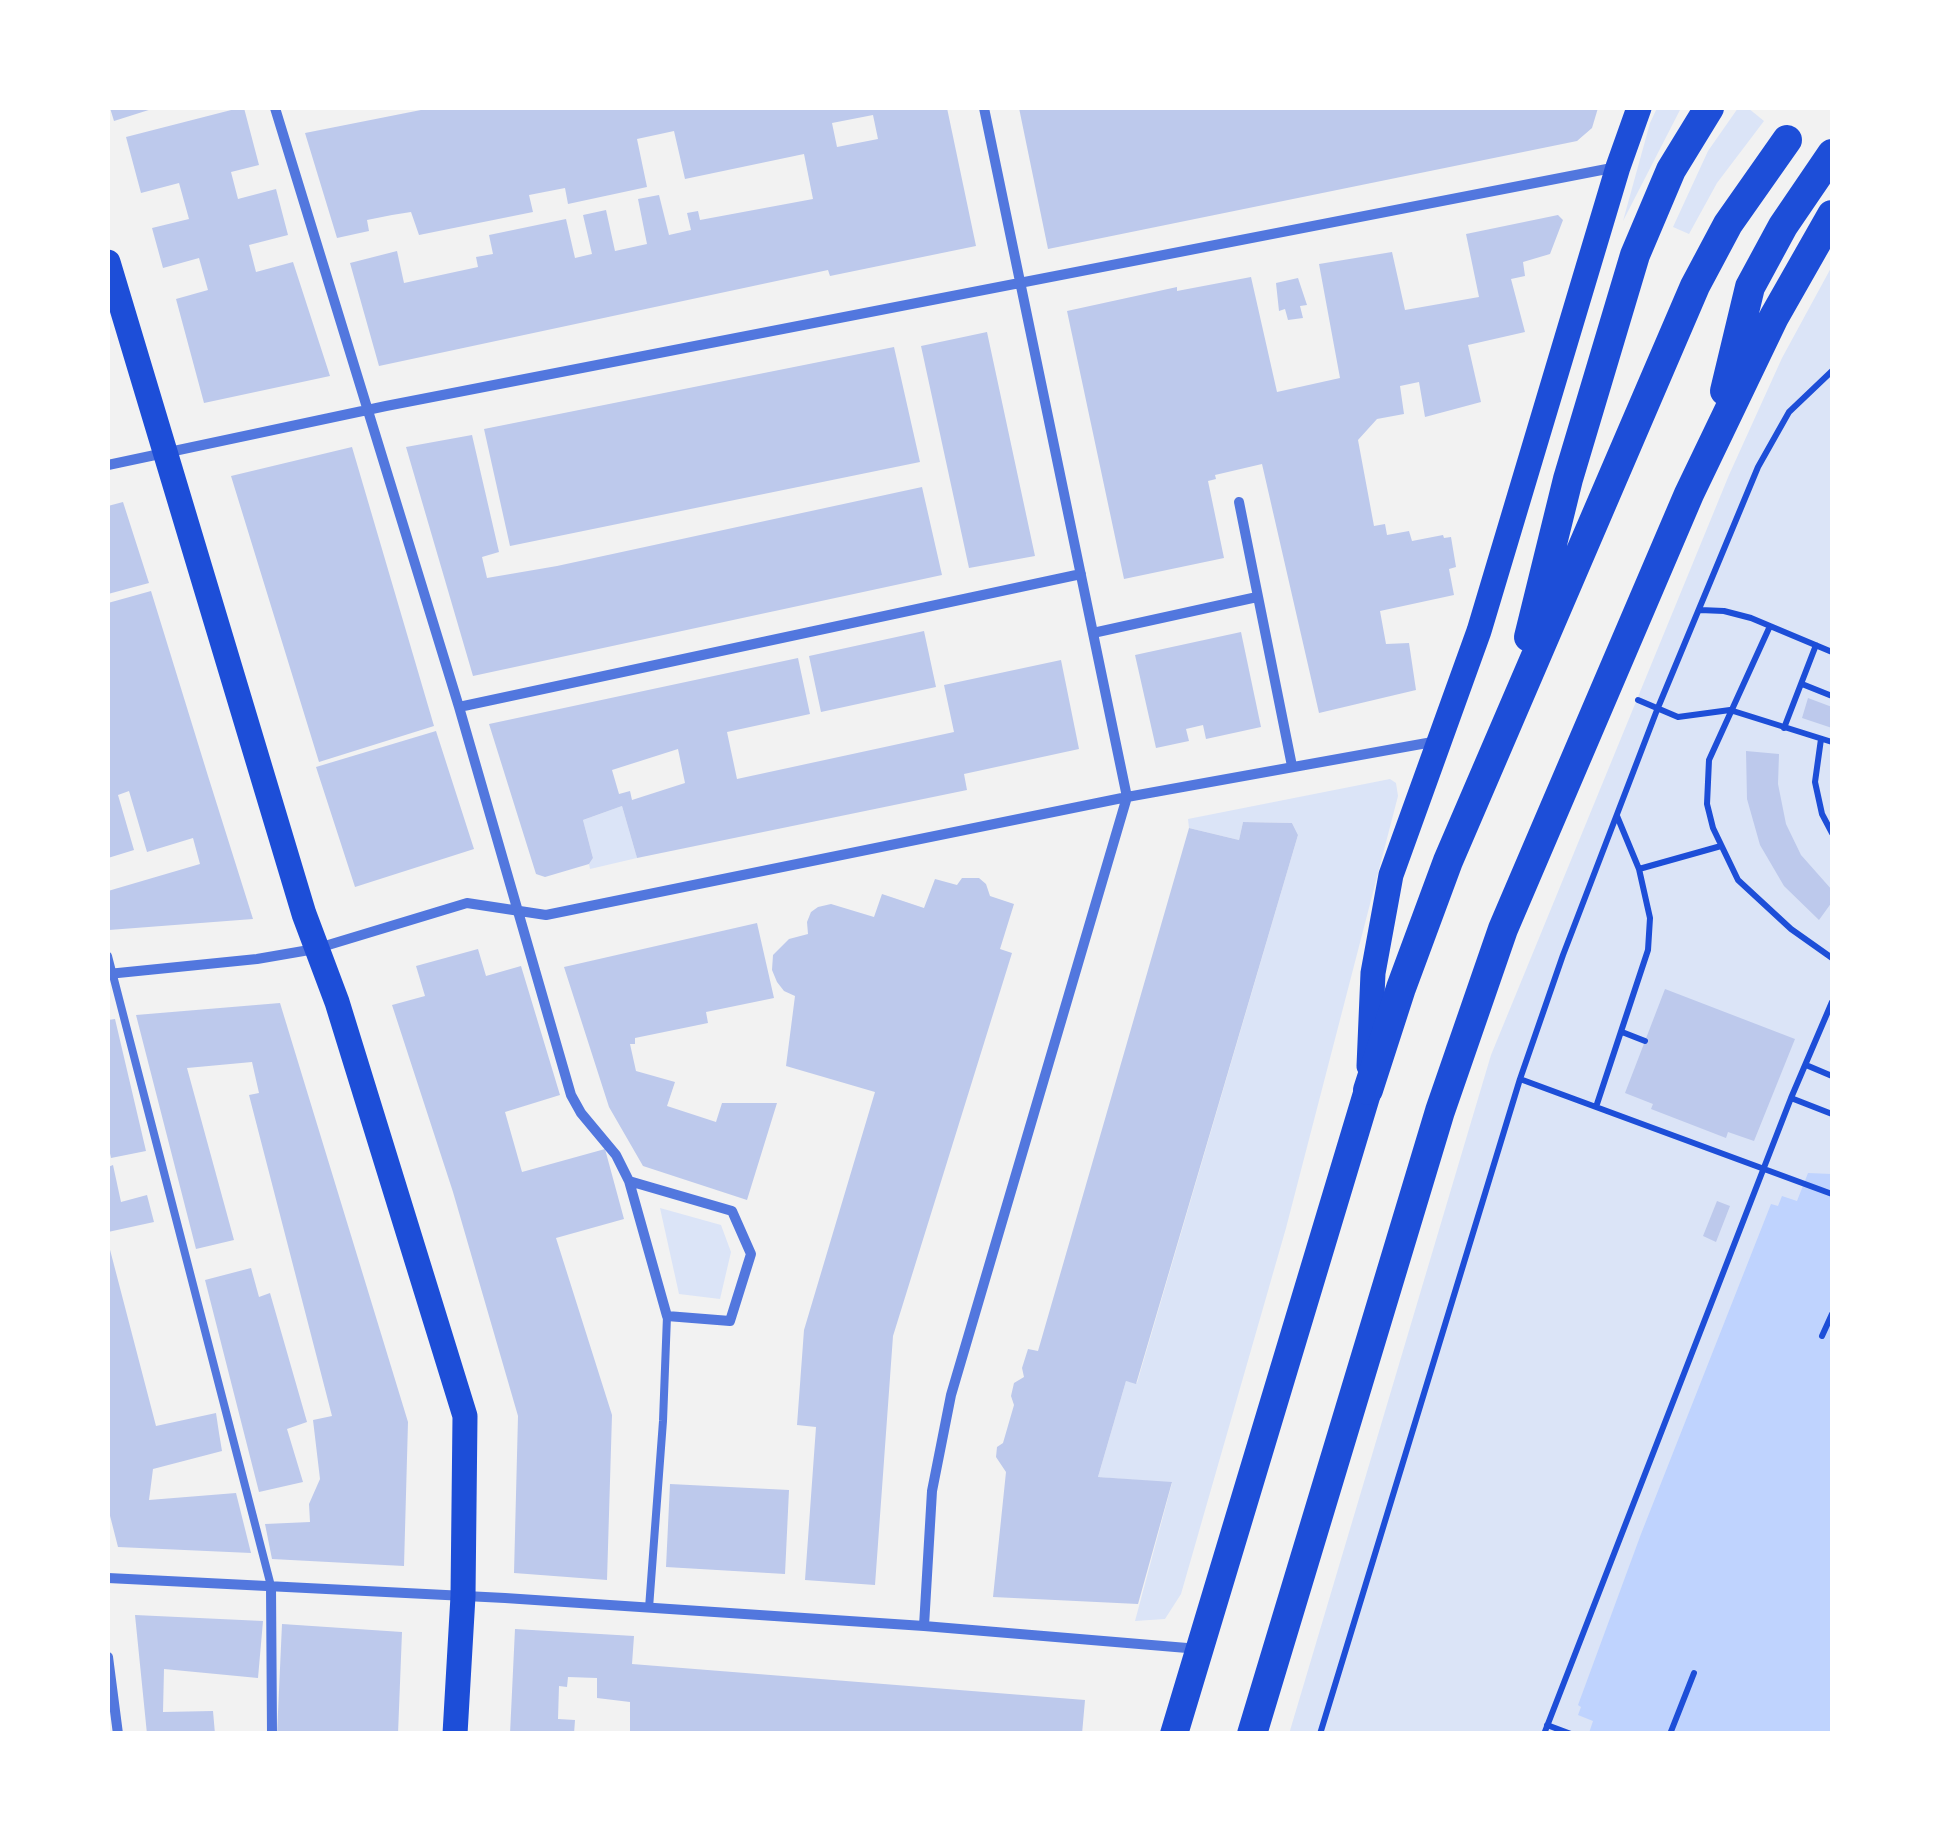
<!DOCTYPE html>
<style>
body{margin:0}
#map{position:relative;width:1940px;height:1841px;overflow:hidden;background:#f2f2f2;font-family:"Source Serif 4",serif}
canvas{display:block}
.frame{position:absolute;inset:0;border:110px solid #fff;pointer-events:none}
</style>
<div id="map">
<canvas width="1940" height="1841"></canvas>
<div class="frame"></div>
</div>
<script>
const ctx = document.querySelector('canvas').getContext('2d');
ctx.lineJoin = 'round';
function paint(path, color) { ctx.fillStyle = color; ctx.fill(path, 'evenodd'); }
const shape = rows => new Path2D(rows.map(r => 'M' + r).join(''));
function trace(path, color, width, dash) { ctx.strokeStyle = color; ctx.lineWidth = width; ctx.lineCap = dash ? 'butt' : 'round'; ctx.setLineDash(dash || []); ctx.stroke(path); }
paint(shape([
 [1657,108,1681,108,1623,221,1650,123],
 [1738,108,1748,108,1764,121,1717,183,1689,234,1673,227,1708,151],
 [1832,266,1832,1733,1289,1734,1491,1055,1729,475,1782,358],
 [1390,779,1396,783,1398,796,1286,1228,1181,1594,1165,1619,1135,1621,1172,1483,1098,1477,1126,1381,1137,1383,1298,835,1292,823,1243,822,1239,840,1189,828,1188,819],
 [622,806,637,858,590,869,589,864,593,858,583,820],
 [660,1208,721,1225,731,1252,720,1299,679,1294]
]), '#dbe4f7');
paint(shape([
 [1808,1173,1832,1174,1832,1733,1589,1733,1593,1721,1578,1715,1581,1707,1578,1705,1641,1534,1771,1204,1778,1206,1782,1196,1797,1201]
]), '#bfd3fe');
paint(shape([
 [110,108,155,108,114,121],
 [239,108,244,108,259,165,231,172,238,199,276,189,288,235,249,245,256,272,293,262,330,376,204,403,176,299,208,290,199,258,163,268,152,228,189,219,179,183,141,193,126,137],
 [431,108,947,108,976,246,830,276,828,270,379,366,350,263,397,251,404,283,478,267,476,257,493,254,489,235,566,219,575,258,592,254,583,215,606,210,615,251,647,244,638,199,659,195,669,235,691,230,687,213,698,211,700,220,813,199,804,154,685,179,674,131,637,139,647,187,568,204,565,188,529,195,533,212,419,235,411,212,392,215,367,220,369,231,337,238,305,133],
 [873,115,878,139,837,147,832,123],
 [1019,108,1598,108,1592,128,1577,141,1048,249],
 [1558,215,1563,220,1550,254,1523,262,1525,276,1511,279,1525,332,1468,345,1481,402,1425,417,1419,382,1400,386,1404,414,1377,419,1358,440,1374,526,1385,524,1387,535,1409,531,1412,541,1443,535,1444,538,1451,537,1456,567,1449,569,1454,595,1380,611,1386,644,1409,643,1416,690,1319,713,1262,464,1215,475,1216,479,1208,481,1224,558,1124,579,1067,311,1177,287,1177,291,1251,277,1277,392,1340,378,1319,264,1392,252,1405,310,1479,297,1466,234],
 [1298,278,1307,305,1300,306,1303,318,1288,320,1285,309,1279,311,1276,283],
 [987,332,1035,556,969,568,921,346],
 [894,347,920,462,510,546,484,429],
 [472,435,499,552,482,557,487,578,557,566,922,487,942,575,473,676,406,447],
 [352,447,434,726,319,762,231,476],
 [123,502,149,583,108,594,108,506],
 [151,591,208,776,253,919,109,930,108,925,108,891,200,864,193,838,147,852,129,791,118,795,134,850,108,858,108,603],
 [924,631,936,687,821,712,809,656],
 [1241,632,1261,727,1206,739,1203,725,1186,729,1189,741,1156,748,1135,655],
 [798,658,810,714,727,732,737,779,954,732,944,685,1061,660,1079,749,964,774,967,790,637,858,622,806,583,820,593,858,589,864,545,877,536,874,489,724],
 [678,749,685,783,632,800,630,791,619,794,612,770],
 [1808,698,1832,707,1832,728,1802,718],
 [436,731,474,849,355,887,316,767],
 [1746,751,1779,754,1778,784,1786,824,1801,855,1832,890,1832,902,1819,920,1784,886,1760,845,1747,799],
 [1243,822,1292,823,1298,835,1136,1384,1126,1381,1098,1477,1172,1482,1138,1604,993,1597,1006,1472,996,1457,997,1447,1003,1443,1014,1405,1011,1396,1014,1383,1024,1377,1022,1368,1028,1349,1038,1351,1189,828,1239,840],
 [962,878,979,878,986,884,990,896,1014,904,1000,949,1012,953,893,1336,875,1585,805,1580,816,1427,797,1425,804,1330,875,1092,786,1066,795,996,784,991,777,982,772,970,773,955,789,939,808,934,807,922,811,912,818,907,831,904,874,917,882,894,924,908,935,879,957,885],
 [757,923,774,998,706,1012,708,1023,635,1038,635,1044,630,1044,636,1071,675,1082,667,1106,716,1122,722,1103,777,1103,747,1200,643,1166,609,1107,564,967],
 [478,949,486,976,521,966,560,1095,505,1112,522,1172,605,1149,624,1219,556,1238,612,1415,607,1580,514,1573,518,1416,453,1192,392,1005,425,996,416,966],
 [1665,989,1795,1039,1754,1141,1728,1132,1726,1138,1651,1109,1653,1104,1625,1093],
 [280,1003,408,1422,404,1566,272,1559,265,1524,310,1522,309,1504,320,1479,313,1420,332,1416,249,1095,259,1093,252,1062,187,1068,234,1240,196,1249,136,1015],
 [115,1019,146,1151,111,1158,108,1144,108,1020],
 [113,1165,121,1202,147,1195,154,1222,108,1232,108,1167],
 [1717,1201,1730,1206,1716,1242,1703,1236],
 [108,1242,156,1426,216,1413,219,1433,222,1451,153,1469,149,1500,236,1493,251,1553,118,1547,108,1508],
 [251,1268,259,1297,270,1293,307,1422,287,1429,303,1482,259,1492,205,1280],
 [670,1484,789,1490,785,1574,666,1567],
 [135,1615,263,1621,258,1678,164,1669,163,1712,213,1711,215,1734,147,1734],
 [282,1624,402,1632,398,1734,277,1734],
 [515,1629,634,1636,632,1664,1085,1700,1082,1734,630,1734,630,1702,597,1698,597,1678,568,1677,567,1687,559,1686,558,1719,575,1720,574,1734,510,1734]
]), '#bdc9ec');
trace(shape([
 [1700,610,1724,611,1751,618,1832,652],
 [1770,626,1709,760,1707,804,1713,828,1738,880,1791,929,1832,958],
 [1802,684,1832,696],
 [1638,700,1678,717,1730,710,1832,742],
 [1784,728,1816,645],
 [1821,739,1815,782,1822,814,1832,833],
 [1617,816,1639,869],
 [1622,1032,1645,1041],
 [1806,1065,1832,1076],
 [1520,1079,1832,1194],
 [1791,1098,1832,1114],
 [1596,1107,1648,950,1650,918,1639,869,1721,846],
 [1822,1336,1832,1314],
 [1547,1725,1571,1734],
 [1320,1734,1520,1079,1563,955,1657,710,1758,467,1789,412,1832,371],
 [1544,1734,1791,1098,1832,1002],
 [1670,1734,1694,1673]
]), '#1d4ed8', 6);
trace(shape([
 [108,956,271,1586],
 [649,1608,663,1421,667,1316]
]), '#5277de', 8);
trace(shape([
 [275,108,459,707,571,1095,581,1113,616,1155,629,1181,667,1316,730,1321,751,1254,732,1211,629,1181],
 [108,465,386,406,1617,167],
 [1239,502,1292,766],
 [1093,633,1257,597],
 [459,707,1081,574],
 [108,974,257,959,315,949,467,903,546,915,1127,797,1438,741],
 [108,1578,505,1598,924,1626,1199,1649],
 [271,1586,272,1734],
 [924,1626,932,1491,951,1395,1127,797,984,108],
 [108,1657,118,1734]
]), '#5277de', 10);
trace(shape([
 [108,262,304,914,337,1002,465,1416,463,1596,455,1734],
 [1369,1066,1373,973,1391,875,1479,631,1618,167,1639,108]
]), '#1d4ed8', 25);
trace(shape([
 [1174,1734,1368,1090]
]), '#1d4ed8', 28);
trace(shape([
 [1725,391,1750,287,1783,226,1832,154],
 [1529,637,1568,479,1635,255,1671,170,1709,108],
 [1368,1090,1401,988,1448,861,1695,286,1728,224,1787,140],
 [1252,1734,1440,1111,1503,929,1689,494,1774,317,1832,215]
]), '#1d4ed8', 30);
</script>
